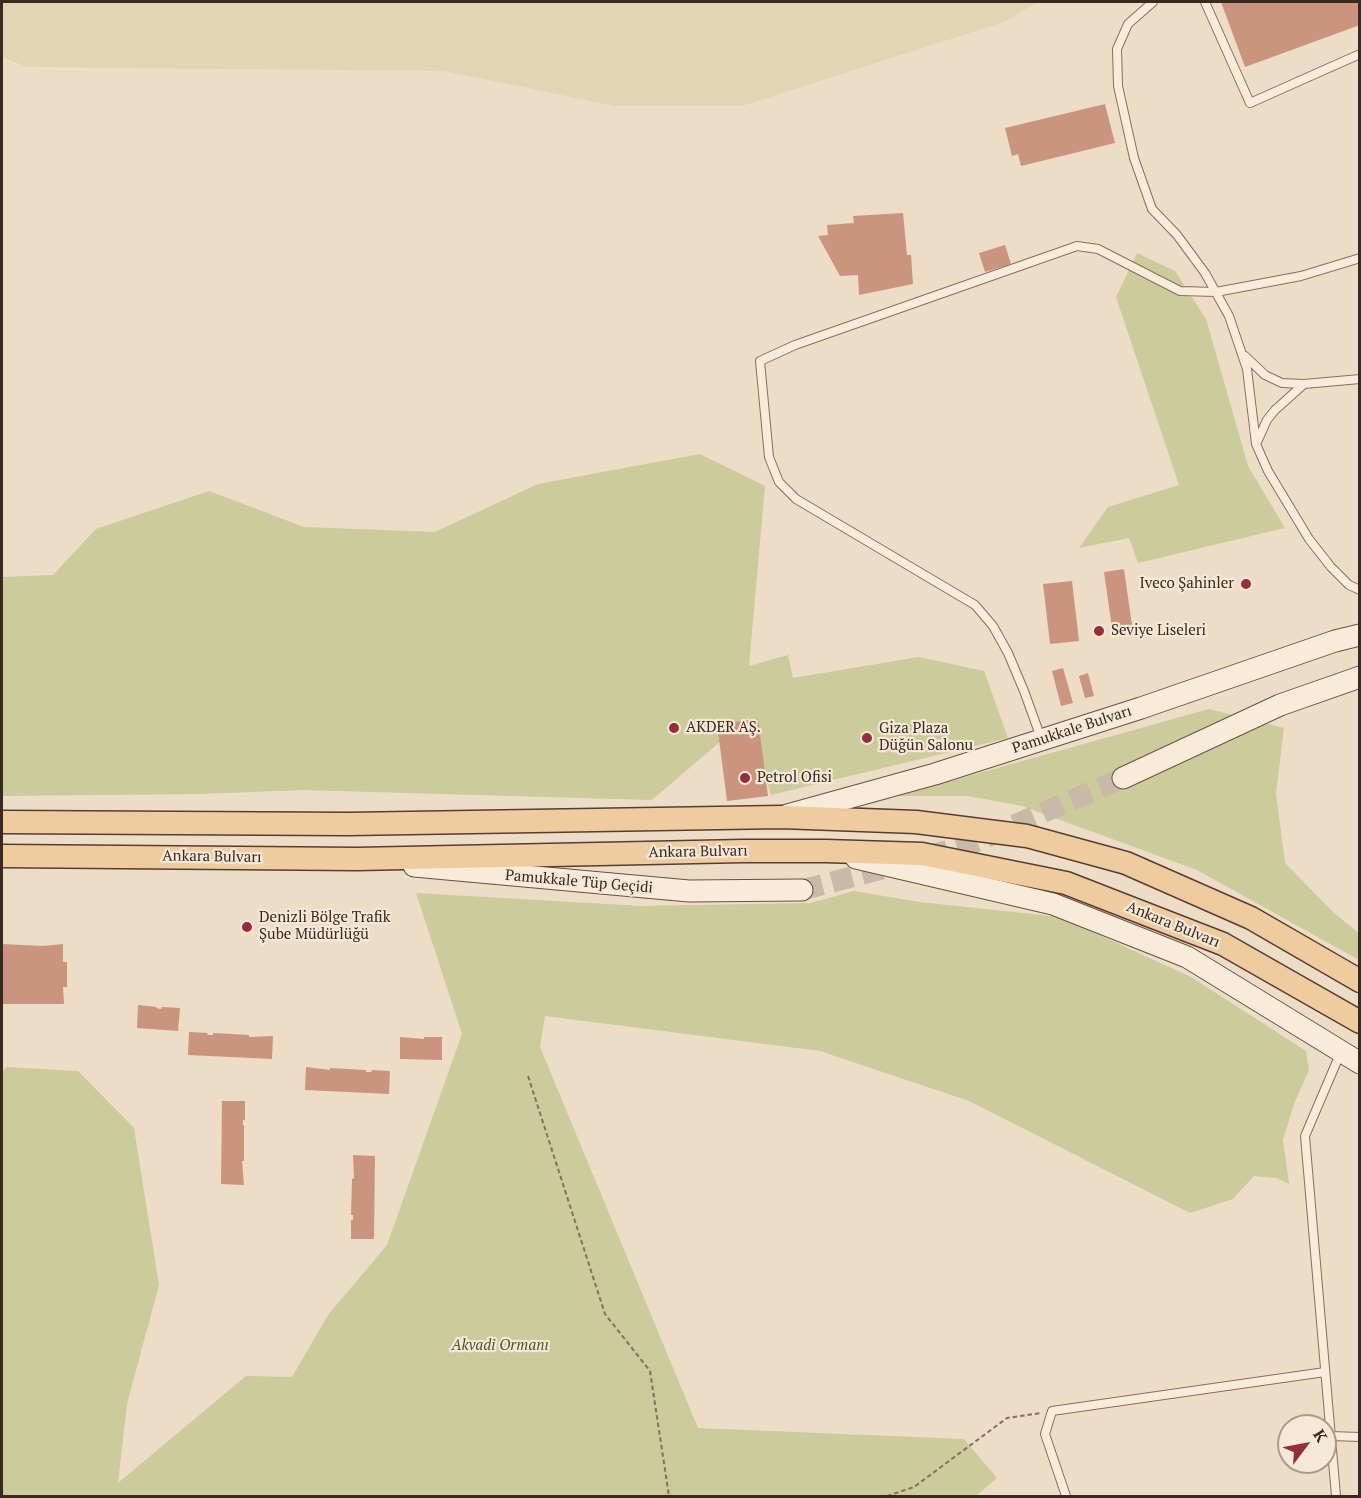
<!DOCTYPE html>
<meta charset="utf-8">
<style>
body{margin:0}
#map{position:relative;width:1361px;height:1498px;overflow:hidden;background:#edddc7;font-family:"PT Serif",serif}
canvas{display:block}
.frame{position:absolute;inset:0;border:3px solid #392920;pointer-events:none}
.north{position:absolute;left:1277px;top:1414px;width:60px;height:60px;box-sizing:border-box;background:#f5e8d6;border:2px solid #aa9c8d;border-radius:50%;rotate:58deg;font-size:16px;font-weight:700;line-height:24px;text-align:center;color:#392920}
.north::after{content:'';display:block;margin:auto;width:21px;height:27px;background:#952e3c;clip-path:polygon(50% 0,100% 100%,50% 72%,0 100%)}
</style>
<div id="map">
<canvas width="1361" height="1498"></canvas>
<div class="frame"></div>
<div class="north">K</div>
</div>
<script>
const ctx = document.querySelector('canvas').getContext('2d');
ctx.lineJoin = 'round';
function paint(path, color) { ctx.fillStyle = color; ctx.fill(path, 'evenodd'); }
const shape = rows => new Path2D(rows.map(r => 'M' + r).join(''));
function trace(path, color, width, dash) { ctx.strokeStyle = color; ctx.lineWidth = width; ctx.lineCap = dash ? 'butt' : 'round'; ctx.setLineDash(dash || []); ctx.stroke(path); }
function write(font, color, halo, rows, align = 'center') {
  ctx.font = font + ' "PT Serif",serif'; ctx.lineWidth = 4.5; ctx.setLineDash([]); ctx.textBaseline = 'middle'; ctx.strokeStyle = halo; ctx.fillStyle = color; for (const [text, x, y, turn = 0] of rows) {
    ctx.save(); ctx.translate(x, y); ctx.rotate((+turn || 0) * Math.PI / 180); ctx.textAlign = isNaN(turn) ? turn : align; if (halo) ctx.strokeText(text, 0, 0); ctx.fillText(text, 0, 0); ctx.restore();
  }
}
paint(shape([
 [2,2,1038,2,1004,22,742,106,615,106,443,71,27,67,2,57]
]), '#e3d5b4');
paint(shape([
 [1137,253,1175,271,1206,319,1248,466,1285,528,1138,563,1129,538,1079,548,1108,507,1179,485,1116,297],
 [700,454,765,486,749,666,788,655,793,678,919,657,984,671,1008,738,771,795,749,717,652,800,302,790,201,794,2,796,2,577,53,575,96,529,209,491,304,527,435,532,538,484],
 [1209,709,1284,728,1276,793,1285,863,1335,914,1359,933,1359,960,1197,870,1022,806,968,796,897,796],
 [854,891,919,902,1060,917,1191,977,1306,1051,1309,1070,1294,1104,1283,1140,1289,1184,1276,1178,1254,1176,1233,1199,1190,1213,969,1101,820,1051,545,1016,540,1047,698,1428,964,1439,997,1478,976,1496,2,1496,2,1072,6,1067,78,1071,134,1128,159,1285,127,1404,118,1483,246,1376,292,1377,328,1315,387,1245,462,1034,416,893,641,906,810,903]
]), '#cbcb9b');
paint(shape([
 [1221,2,1360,2,1360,25,1245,67],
 [1105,104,1115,143,1021,166,1018,154,1012,156,1005,128],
 [903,213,907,255,911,255,913,284,859,295,858,275,840,276,818,236,828,235,827,225,854,223,853,216],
 [1005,245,1011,264,985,272,979,253],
 [1124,569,1133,632,1113,635,1104,572],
 [1072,581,1079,641,1050,644,1043,584],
 [1063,668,1073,703,1061,706,1052,671],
 [1088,673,1094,696,1085,698,1079,676],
 [758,719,768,796,727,801,717,724],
 [2,944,43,946,63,944,63,962,67,962,67,987,63,987,64,1004,2,1004],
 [138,1005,157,1007,156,1008,161,1009,162,1007,180,1008,178,1031,137,1028],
 [189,1032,208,1033,207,1035,213,1035,213,1033,249,1035,249,1037,273,1036,272,1059,188,1055],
 [400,1037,424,1039,424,1037,442,1037,442,1060,400,1059],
 [306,1067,330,1070,330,1068,366,1070,366,1072,371,1072,372,1070,390,1071,389,1094,305,1090],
 [222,1101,245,1101,245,1120,243,1120,243,1125,244,1125,244,1161,242,1161,244,1185,221,1184],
 [353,1155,375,1156,374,1239,351,1239,351,1220,353,1220,353,1215,351,1215,352,1179,354,1178]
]), '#ca947e');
trace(shape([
 [927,856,966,846,1123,778],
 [802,890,897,865]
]), '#c9b9a6', 21, [21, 10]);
const service = shape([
 [1153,2,1128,24,1117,49,1118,86,1134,158,1152,209,1177,235,1205,273,1229,316,1247,369,1256,444,1268,471,1309,539,1331,567,1349,585,1360,590],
 [1205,2,1250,103,1360,54],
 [1245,356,1265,375,1282,383,1304,384,1360,379],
 [1257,442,1267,420,1275,410,1304,384],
 [1041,738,1024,691,1008,653,993,626,975,605,796,499,779,482,769,457,760,361,795,345,1077,246,1098,249,1180,291,1216,292,1301,276,1360,258],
 [1331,1436,1360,1437],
 [1066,1496,1045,1434,1052,1411,1325,1372],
 [1336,1496,1305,1136,1340,1054]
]);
const secondary = shape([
 [1123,778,1280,705,1360,677],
 [787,815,935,774,1141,708,1335,641,1360,635],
 [856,858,1053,904,1187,957,1360,1063],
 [414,866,689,891,802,890]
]);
const primary = shape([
 [2,822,348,824,781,817,916,822,1027,836,1126,863,1251,918,1360,981],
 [2,856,357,859,743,851,826,851,922,854,1066,883,1223,944,1360,1022]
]);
trace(service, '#886e5d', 10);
trace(secondary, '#6a5040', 23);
trace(primary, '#563d31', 25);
trace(shape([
 [528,1076,605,1314,650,1371,669,1496],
 [887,1496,914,1487,1007,1418,1041,1413]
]), '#886e5d', 2, [4.5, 3]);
trace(service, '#f8ebda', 8);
trace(secondary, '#f8ebda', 21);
trace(primary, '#eecca0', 22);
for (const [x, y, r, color] of [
 [1246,584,6,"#952e3c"],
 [1099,631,6,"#952e3c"],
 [674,728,6,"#952e3c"],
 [867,738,6,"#952e3c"],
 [745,778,6,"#952e3c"],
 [247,927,6,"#952e3c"]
]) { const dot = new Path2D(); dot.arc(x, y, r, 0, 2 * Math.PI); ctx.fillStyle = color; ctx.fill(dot); trace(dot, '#f5e8d6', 2); }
write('15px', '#392920', '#f5e8d6', [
 ["Iveco Şahinler",1234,584,"right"],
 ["Seviye Liseleri",1111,631],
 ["AKDER AŞ.",686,728],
 ["Giza Plaza",879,729],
 ["Düğün Salonu",879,746],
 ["Petrol Ofisi",757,778],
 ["Denizli Bölge Trafik",259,918],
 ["Şube Müdürlüğü",259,935]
], 'left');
write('15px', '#392920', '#f5e8d6', [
 ["Pamukkale Bulvarı",1072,730,-18],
 ["Ankara Bulvarı",698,852,-1],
 ["Ankara Bulvarı",212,857,1],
 ["Pamukkale Tüp Geçidi",579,882,5],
 ["Ankara Bulvarı",1173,925,22]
]);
write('italic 15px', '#4f5527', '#f5e8d6', [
 ["Akvadi Ormanı",500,1346]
]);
</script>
